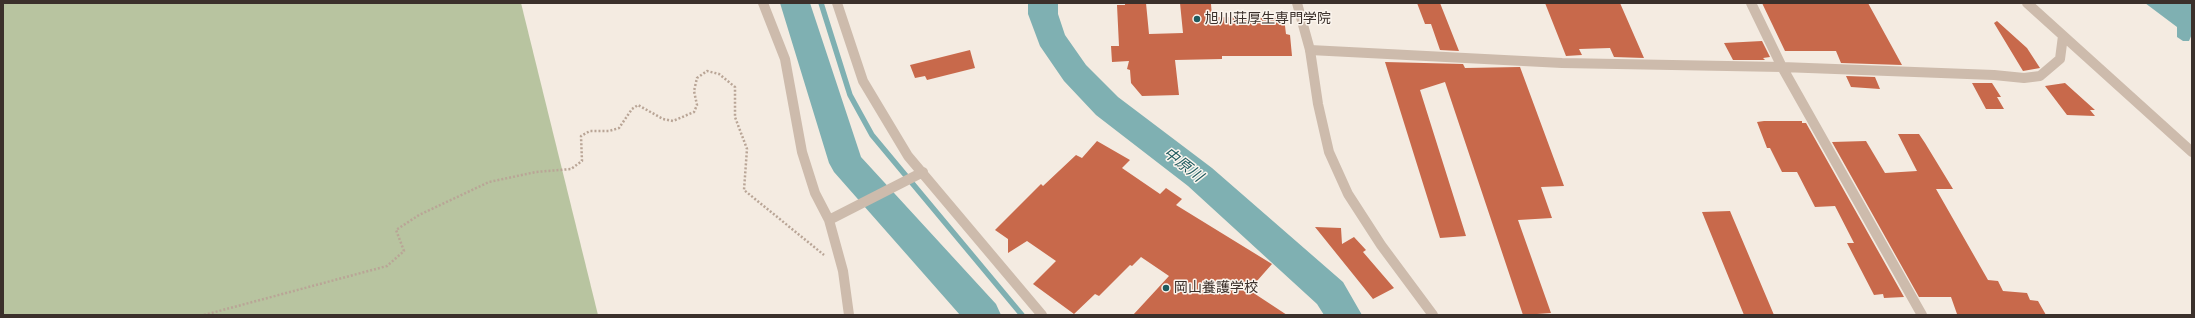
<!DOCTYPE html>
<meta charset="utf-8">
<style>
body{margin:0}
#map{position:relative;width:2195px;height:318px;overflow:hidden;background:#f4ebe1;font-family:"Work Sans",sans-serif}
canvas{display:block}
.frame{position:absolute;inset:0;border:4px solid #3b302b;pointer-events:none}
</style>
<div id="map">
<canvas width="2195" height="318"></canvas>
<div class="frame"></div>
</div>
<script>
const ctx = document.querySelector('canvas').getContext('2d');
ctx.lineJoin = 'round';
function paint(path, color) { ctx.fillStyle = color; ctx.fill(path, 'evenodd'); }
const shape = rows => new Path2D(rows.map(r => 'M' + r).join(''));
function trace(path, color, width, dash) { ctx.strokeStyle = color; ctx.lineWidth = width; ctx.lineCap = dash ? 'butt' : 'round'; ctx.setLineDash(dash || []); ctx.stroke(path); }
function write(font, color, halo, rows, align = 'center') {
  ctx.font = font + ' "Work Sans","Noto Sans JP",sans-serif'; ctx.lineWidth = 3; ctx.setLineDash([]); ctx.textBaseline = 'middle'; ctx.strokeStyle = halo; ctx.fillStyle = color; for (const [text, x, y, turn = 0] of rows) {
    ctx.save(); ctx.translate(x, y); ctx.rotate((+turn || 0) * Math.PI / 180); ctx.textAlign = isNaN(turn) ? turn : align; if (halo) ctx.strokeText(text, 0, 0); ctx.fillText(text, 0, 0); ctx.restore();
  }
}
paint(shape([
 [3,3,521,3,598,315,3,315]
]), '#b8c4a0');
paint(shape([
 [2145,3,2192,3,2192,34,2189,41,2183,41,2177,37,2177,27]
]), '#7fb0b2');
trace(shape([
 [821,3,850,95,872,135,1022,315]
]), '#7fb0b2', 5.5);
paint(shape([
 [780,3,810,3,861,157,996,304,1001,315,960,315,834,172,829,163,780,3],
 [1028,3,1058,3,1058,14,1065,35,1086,65,1118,97,1212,168,1343,282,1362,315,1324,315,1317,304,1188,186,1096,115,1064,81,1040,46,1028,14,1028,3]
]), '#7fb0b2');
paint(shape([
 [1125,3,1146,3,1149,34,1183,33,1180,3,1211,4,1212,17,1284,18,1286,34,1290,35,1292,56,1222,56,1222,59,1175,60,1179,95,1142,96,1131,83,1130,70,1127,69,1129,61,1112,62,1111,46,1119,46,1117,5,1125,5],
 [1417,3,1440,3,1459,51,1440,50,1431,24,1425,24],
 [1545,3,1620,3,1644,58,1614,57,1610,48,1579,49,1582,55,1566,56],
 [1762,3,1868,3,1902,65,1841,63,1836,51,1785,51],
 [1997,21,2027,48,2040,68,2023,71,1994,23],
 [1762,41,1770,57,1763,58,1765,60,1733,60,1724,43],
 [970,50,975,68,927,80,925,76,915,78,910,65],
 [1385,62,1463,64,1465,68,1520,67,1564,186,1541,187,1552,218,1518,220,1551,313,1523,315,1445,82,1420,90,1466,236,1440,238],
 [1846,76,1875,77,1880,89,1851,87],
 [1972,83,1992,83,2001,97,1997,97,2004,109,1986,109],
 [2065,83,2095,110,2090,110,2095,116,2067,115,2045,86],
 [1764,121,1802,121,1802,123,1806,123,1904,297,1884,298,1883,294,1874,295,1847,243,1854,243,1835,206,1815,207,1797,172,1782,172,1770,148,1767,148,1757,122],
 [1898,134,1919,134,1925,143,1953,189,1936,189,1988,280,1998,281,2003,291,2027,293,2030,300,2038,301,2046,315,1963,315,1957,314,1951,297,1919,297,1832,142,1866,141,1885,173,1917,171],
 [1097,141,1130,160,1122,168,1160,194,1166,188,1182,199,1176,205,1272,264,1249,290,1287,315,1133,315,1169,276,1141,257,1132,266,1130,265,1099,296,1095,294,1074,314,1033,284,1056,261,1027,241,1008,253,1008,239,995,230,1041,184,1043,186,1076,155,1082,158],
 [1730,211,1774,315,1744,315,1702,212],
 [1315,227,1341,228,1342,244,1354,237,1366,250,1363,252,1394,288,1373,299]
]), '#c8694b');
trace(shape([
 [204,315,387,266,404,251,396,230,419,215,489,182,536,172,571,169,582,161,581,136,590,131,609,131,619,128,632,109,638,105,663,119,673,121,694,112,697,105,694,91,697,78,707,71,719,74,735,87,735,117,747,149,744,190,824,255]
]), '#b9a596', 2.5, [2, 2]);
trace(shape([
 [763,3,785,59,802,152,815,193,829,220,843,271,849,315],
 [837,3,863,81,908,156,1042,315],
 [1751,3,1782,67,1922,315],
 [2027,3,2192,152],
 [1310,50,1562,63,1782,67,1994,75,2024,78,2040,76,2060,59,2063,36],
 [829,220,923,172]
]), '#cdbbac', 10);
trace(shape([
 [1297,3,1310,50,1318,104,1329,152,1348,194,1381,245,1433,315]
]), '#cdbbac', 10);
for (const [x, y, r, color] of [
 [1197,19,4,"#1f5a5e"],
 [1166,288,4,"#1f5a5e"]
]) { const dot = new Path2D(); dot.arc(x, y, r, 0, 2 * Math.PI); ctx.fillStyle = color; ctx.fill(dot); trace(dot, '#fbf5ee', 1.5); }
write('14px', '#3b302b', '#fbf5ee', [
 ["旭川荘厚生専門学院",1205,19],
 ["岡山養護学校",1174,288]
], 'left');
write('italic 15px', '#1f5a5e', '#fbf5ee', [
 ["中原川",1183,165,38]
]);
</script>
